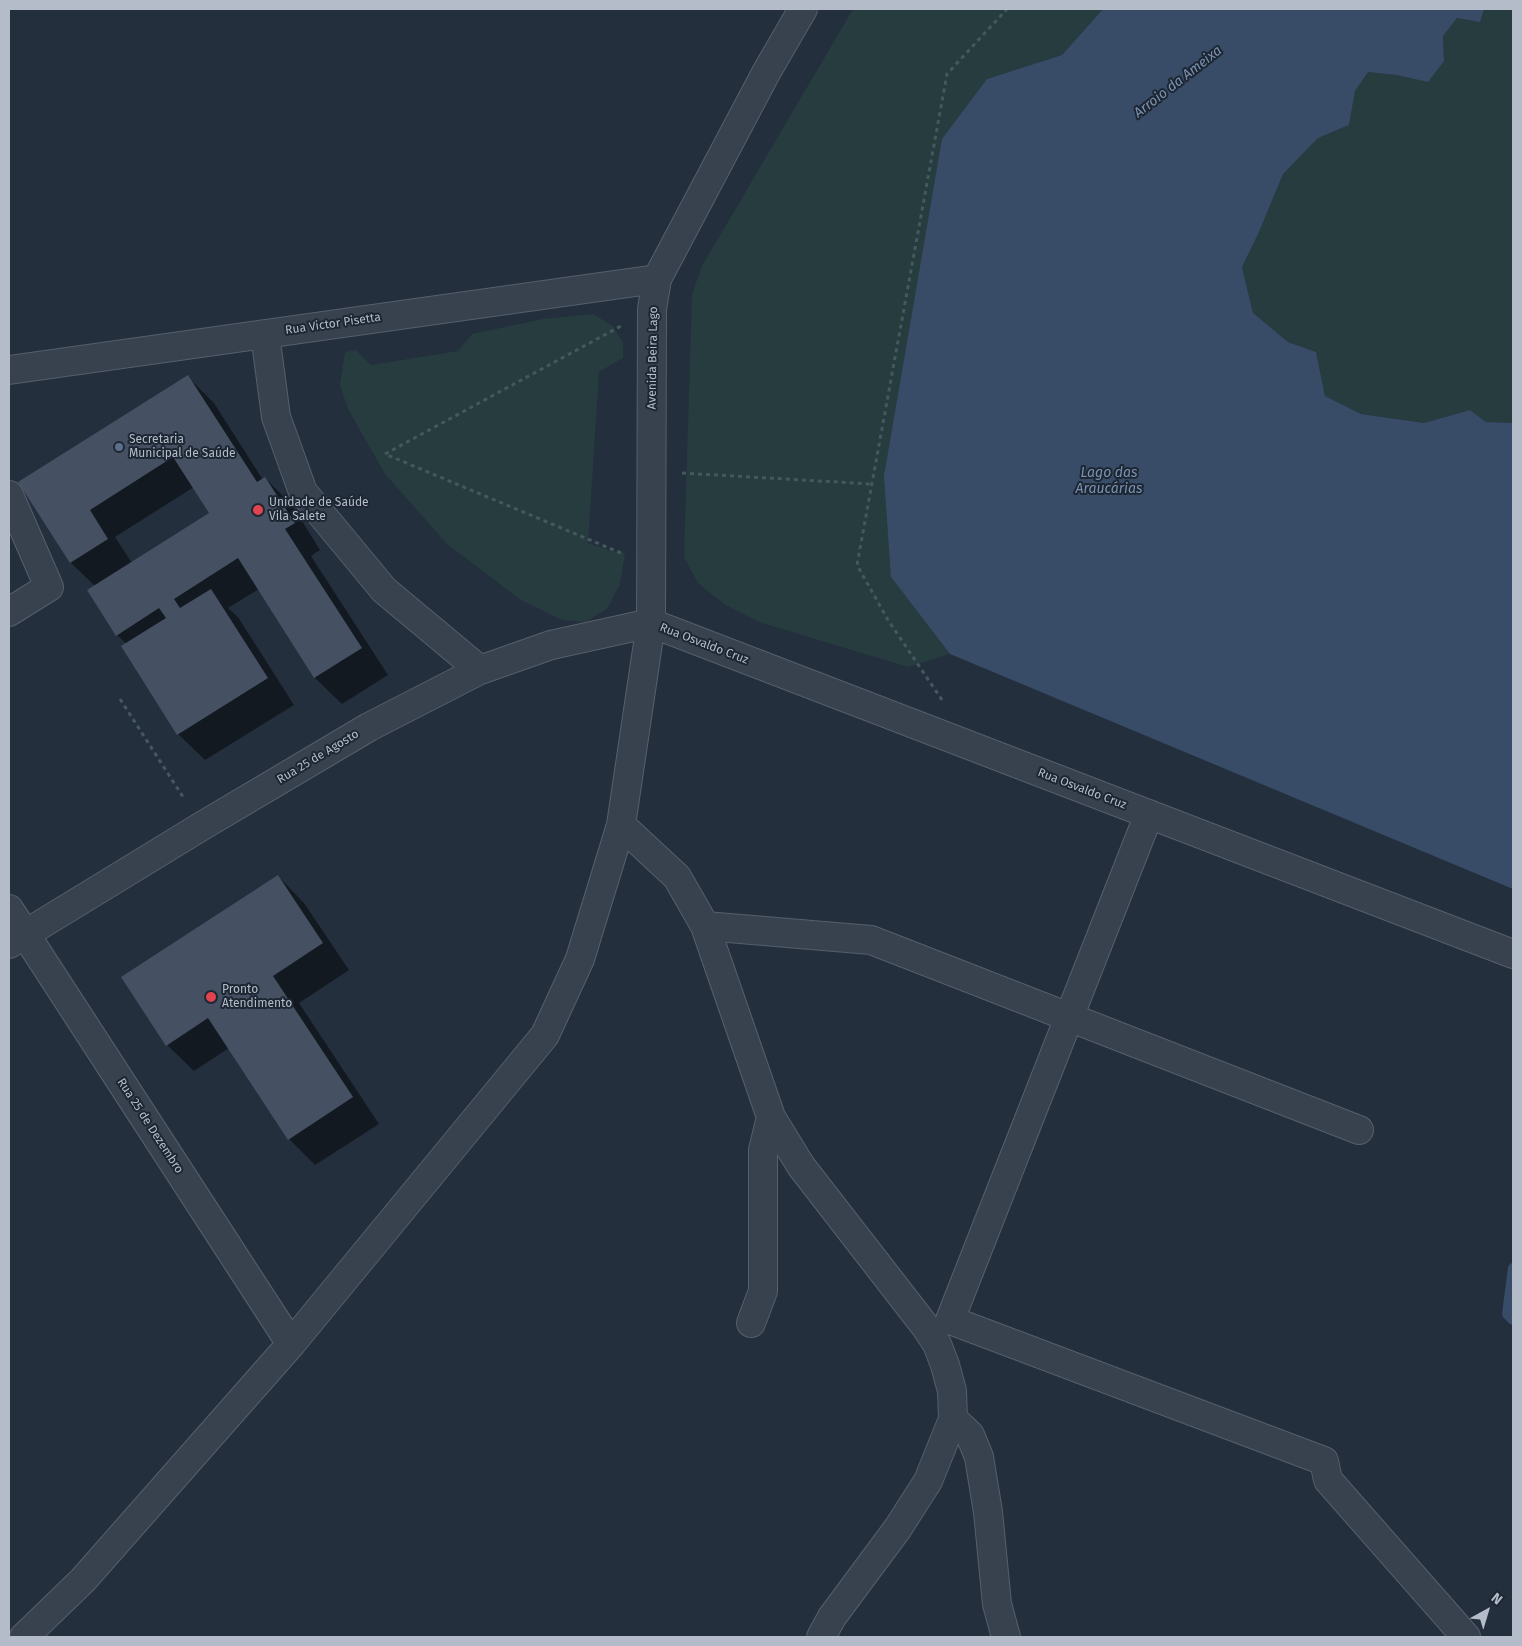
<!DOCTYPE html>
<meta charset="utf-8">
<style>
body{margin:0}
#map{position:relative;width:1522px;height:1646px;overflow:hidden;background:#242f3e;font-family:"Fira Sans",sans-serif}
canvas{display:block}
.frame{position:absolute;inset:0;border:10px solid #b4bcc9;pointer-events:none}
.north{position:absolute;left:1462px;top:1586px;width:50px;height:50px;-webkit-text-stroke:4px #1d2633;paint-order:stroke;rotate:39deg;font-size:14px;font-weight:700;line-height:20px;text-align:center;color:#b4bcc9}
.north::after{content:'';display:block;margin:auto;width:18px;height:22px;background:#b4bcc9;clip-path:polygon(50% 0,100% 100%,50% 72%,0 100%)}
</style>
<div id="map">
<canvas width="1522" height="1646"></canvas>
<div class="frame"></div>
<div class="north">N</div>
</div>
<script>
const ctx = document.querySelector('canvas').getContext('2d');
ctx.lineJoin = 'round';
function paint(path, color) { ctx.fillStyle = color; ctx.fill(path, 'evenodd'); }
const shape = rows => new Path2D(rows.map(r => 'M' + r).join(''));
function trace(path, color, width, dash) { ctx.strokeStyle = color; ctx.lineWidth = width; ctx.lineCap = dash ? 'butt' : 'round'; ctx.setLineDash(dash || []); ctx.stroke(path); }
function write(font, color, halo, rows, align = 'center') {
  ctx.font = font + ' "Fira Sans",sans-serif'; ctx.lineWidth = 4; ctx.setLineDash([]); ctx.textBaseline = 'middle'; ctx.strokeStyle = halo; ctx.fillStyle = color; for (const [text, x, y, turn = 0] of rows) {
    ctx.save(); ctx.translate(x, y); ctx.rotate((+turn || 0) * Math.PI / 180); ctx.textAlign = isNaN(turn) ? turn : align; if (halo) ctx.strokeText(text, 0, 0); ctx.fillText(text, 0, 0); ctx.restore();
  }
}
paint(shape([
 [853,9,1103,9,1062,55,987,79,891,577,950,654,908,667,759,622,724,604,698,583,684,557,692,294,702,266],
 [1484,9,1513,9,1513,423,1486,422,1470,410,1424,423,1361,414,1325,396,1316,352,1288,342,1253,313,1242,267,1259,232,1283,174,1318,138,1349,125,1355,91,1368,72,1397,75,1444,61,1443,36,1457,18,1480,22],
 [593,314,613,326,623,343,623,358,599,372,588,543,611,551,625,553,620,584,607,609,585,622,562,620,521,600,447,544,385,474,348,409,340,385,345,352,356,350,371,365,458,351,472,334,543,319]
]), '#263c3f');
paint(shape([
 [1103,9,1484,9,1480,22,1457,18,1443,36,1444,61,1428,82,1397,75,1368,72,1355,91,1349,125,1318,138,1283,174,1259,232,1242,267,1253,313,1288,342,1316,352,1325,396,1361,414,1424,423,1470,410,1486,422,1513,423,1513,889,950,654,891,577,884,476,942,139,987,79,1062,55]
]), '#394c67');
paint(shape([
 [187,376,214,403,263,480,265,478,292,505,320,550,311,556,388,675,342,704,315,678,259,589,228,608,238,617,294,705,205,760,178,734,127,644,117,635,95,586,71,563,19,482],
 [194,487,211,513,132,563,115,537],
 [278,876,304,903,349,970,299,1003,379,1124,315,1165,289,1139,229,1048,194,1071,167,1045]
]), '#0007');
trace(shape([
 [1513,1268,1507,1314,1513,1320]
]), '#394c67', 10);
paint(shape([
 [188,375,257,482,265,477,295,523,285,529,362,648,314,678,238,558,174,599,180,608,211,589,268,678,177,735,121,646,166,618,159,608,116,636,87,590,209,513,173,457,90,510,108,539,70,563,18,482],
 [278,875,323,943,273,976,353,1097,288,1140,208,1018,166,1046,121,977]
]), '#455162');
const minor = shape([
 [265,334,276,417,303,492,384,590,480,670],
 [9,370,657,279],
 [9,495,49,587,9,612],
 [651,623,1513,954],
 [1149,814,950,1320,1324,1461,1328,1480,1466,1637],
 [621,825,677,877,705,926,771,1117,801,1166,925,1326,937,1344,945,1365,952,1391,953,1419,928,1481,898,1528,832,1617,821,1637],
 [9,909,291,1344],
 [705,926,871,940,1359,1130],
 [9,944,202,826,369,727,480,670,551,645,651,623],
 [751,1323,763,1291,763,1150,771,1117],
 [953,1419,970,1435,979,1457,988,1512,997,1604,1006,1637],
 [24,1637,83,1580,291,1344,545,1035,580,959,621,825,651,623,652,309,657,279,767,71,803,9]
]);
trace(minor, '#565f6c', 30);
trace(shape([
 [682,473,871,484],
 [621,553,385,454,621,326],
 [120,699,185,800],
 [942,700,888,620,857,565,947,74,1007,9]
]), '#44595c', 3, [4, 4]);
trace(minor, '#38414e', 28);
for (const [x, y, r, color] of [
 [119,447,5,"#5c6f8a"],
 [258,510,6,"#e0444e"],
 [211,997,6,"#e0444e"]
]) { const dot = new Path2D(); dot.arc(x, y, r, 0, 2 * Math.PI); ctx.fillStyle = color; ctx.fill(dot); trace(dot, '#1d2633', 2); }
write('12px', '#b4bcc9', '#1d2633', [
 ["Rua Victor Pisetta",333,324,-8],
 ["Avenida Beira Lago",653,358,-89],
 ["Rua Osvaldo Cruz",704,644,21],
 ["Rua 25 de Agosto",318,757,-31],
 ["Rua Osvaldo Cruz",1082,789,21],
 ["Rua 25 de Dezembro",150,1126,57]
]);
write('12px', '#b4bcc9', '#1d2633', [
 ["Secretaria",129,440],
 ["Municipal de Saúde",129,454],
 ["Unidade de Saúde",269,503],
 ["Vila Salete",269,517],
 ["Pronto",222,990],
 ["Atendimento",222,1004]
], 'left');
write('italic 14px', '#7c92b1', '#1d2633', [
 ["Arroio da Ameixa",1178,82,-38],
 ["Lago das",1109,473],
 ["Araucárias",1109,489]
]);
</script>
